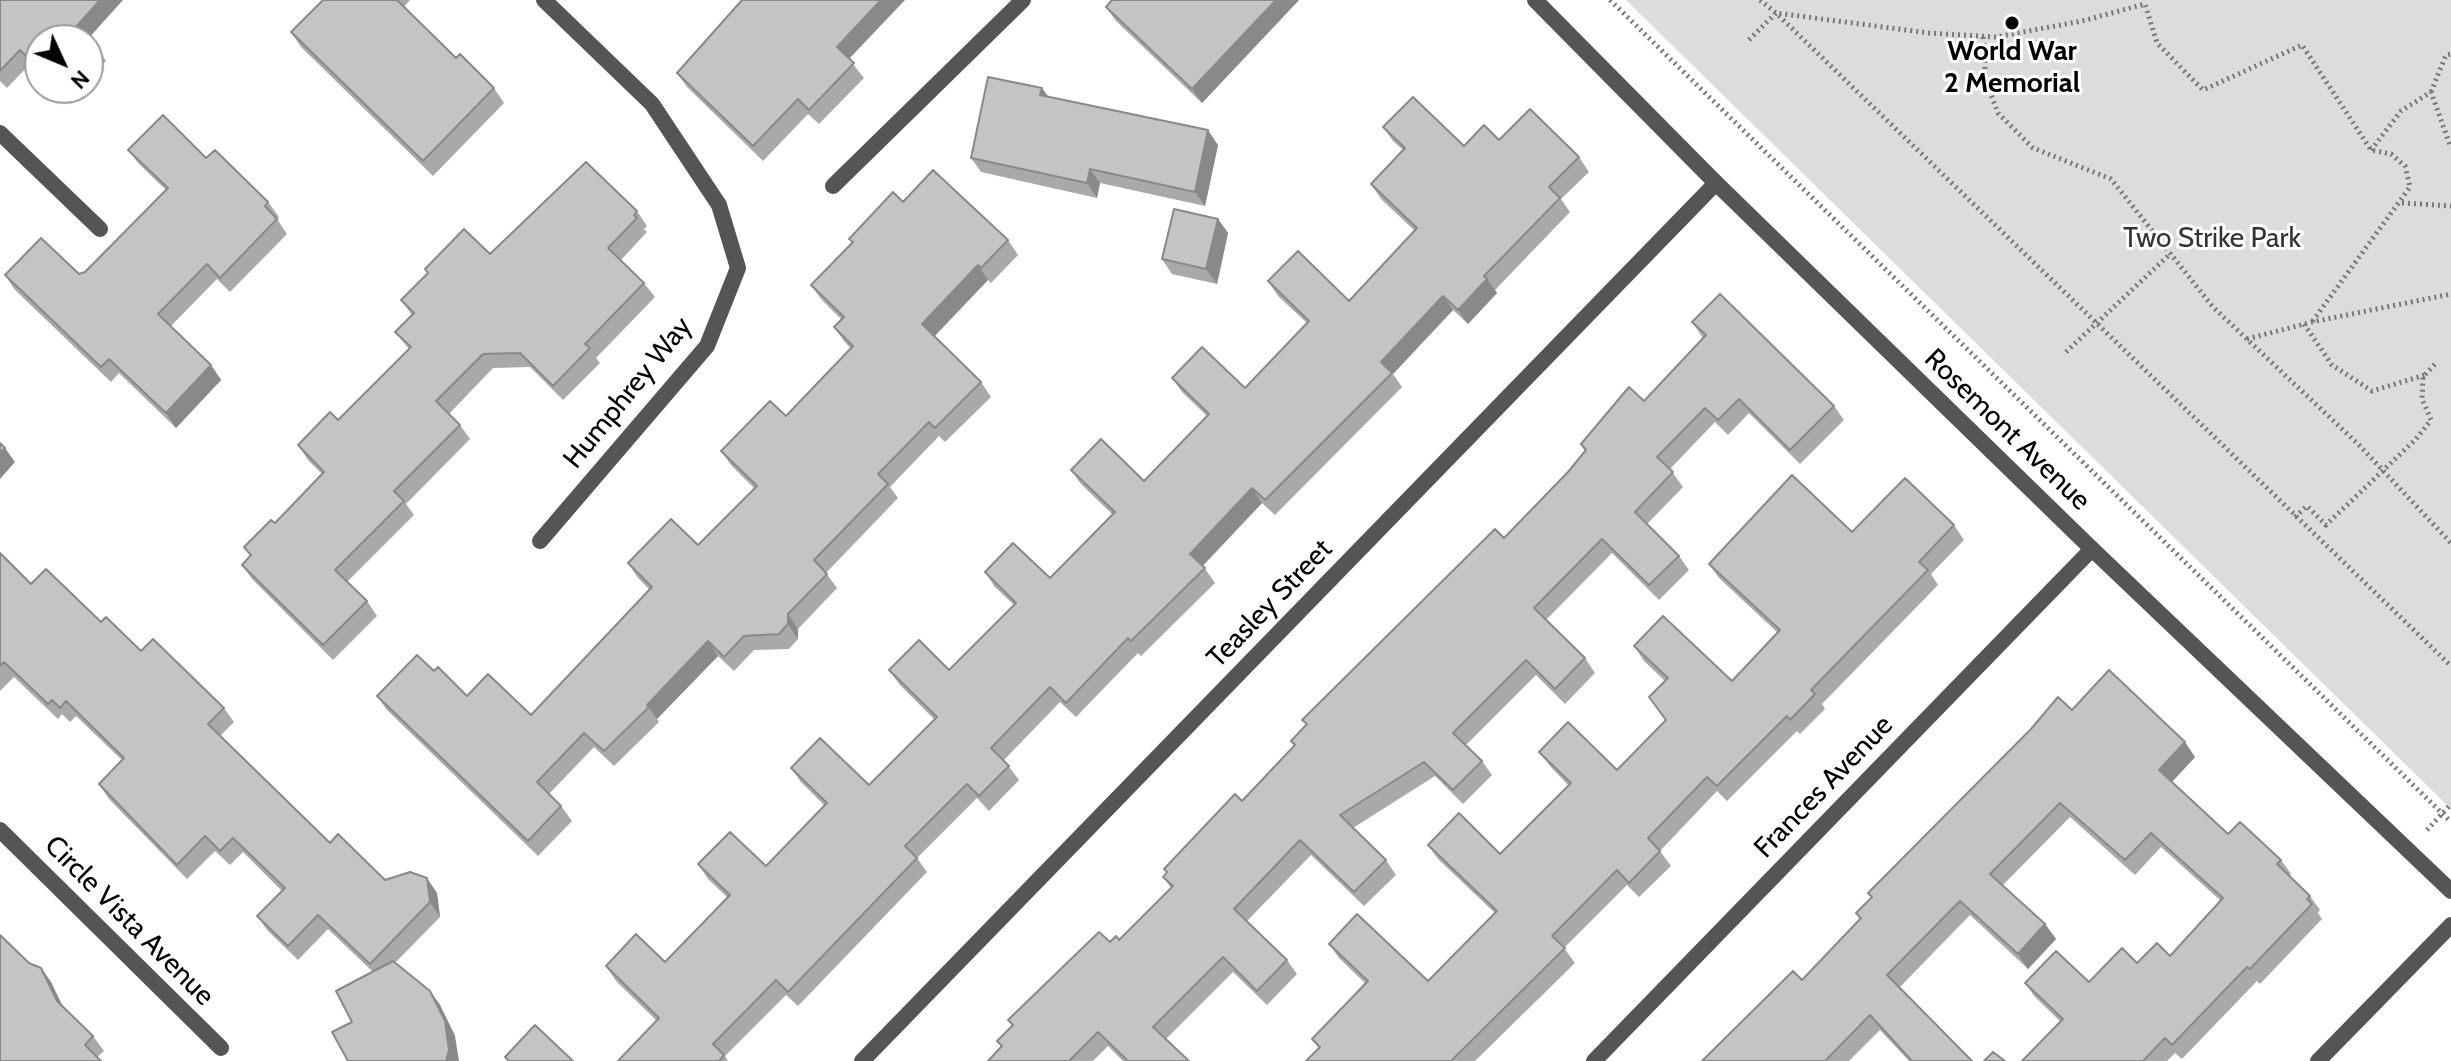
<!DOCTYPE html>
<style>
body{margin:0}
#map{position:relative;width:2451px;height:1061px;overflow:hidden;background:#fff;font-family:Cabin,sans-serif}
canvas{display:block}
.north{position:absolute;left:24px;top:24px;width:80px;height:80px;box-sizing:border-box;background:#fff;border:2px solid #999;border-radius:50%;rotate:134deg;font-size:22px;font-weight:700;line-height:32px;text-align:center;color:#000}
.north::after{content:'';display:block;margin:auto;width:28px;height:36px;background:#000;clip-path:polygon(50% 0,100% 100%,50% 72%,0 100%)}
</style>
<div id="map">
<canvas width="2451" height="1061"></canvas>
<div class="north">N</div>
</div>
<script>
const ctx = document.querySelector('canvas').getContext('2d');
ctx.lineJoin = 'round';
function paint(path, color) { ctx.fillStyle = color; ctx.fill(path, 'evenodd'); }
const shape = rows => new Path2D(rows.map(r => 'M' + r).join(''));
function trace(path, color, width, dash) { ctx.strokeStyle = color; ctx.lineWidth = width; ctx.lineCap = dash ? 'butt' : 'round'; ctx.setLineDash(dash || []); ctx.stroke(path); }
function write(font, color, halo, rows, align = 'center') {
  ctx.font = font + ' Cabin,sans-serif'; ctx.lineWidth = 6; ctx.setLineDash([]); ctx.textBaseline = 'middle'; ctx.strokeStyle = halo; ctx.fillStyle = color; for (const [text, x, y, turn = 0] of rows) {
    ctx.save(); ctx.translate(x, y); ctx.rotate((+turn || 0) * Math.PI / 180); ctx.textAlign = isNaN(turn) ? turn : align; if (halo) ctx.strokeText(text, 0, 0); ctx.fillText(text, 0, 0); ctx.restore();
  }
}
paint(shape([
 [1626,0,2451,0,2451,809]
]), '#dcdcdc');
trace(shape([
 [1610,0,2451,822],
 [1760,0,1776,13,1929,33,1996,37,2082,21,2145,4,2157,43,2203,90,2302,45,2371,150,2391,154,2405,166,2410,187,2312,322],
 [1983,37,1986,82,1998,113,2033,148,2111,179,2213,307,2359,445,2451,543],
 [1749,40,1776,13,2451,666],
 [2431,92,2446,55,2451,54],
 [2371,150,2401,111,2431,92,2451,148],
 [2402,203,2451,206],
 [2304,324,2332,365,2372,391,2425,375],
 [2247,339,2312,322,2451,294],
 [2066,352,2171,253],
 [2295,517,2307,506,2326,525,2416,439,2431,420,2422,399,2423,377,2436,363],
 [2427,830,2451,804]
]), '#777', 5, [2, 4]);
trace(shape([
 [0,133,100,229],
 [833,186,1023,0]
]), '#555', 16);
trace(shape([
 [540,541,707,346,738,268,719,205,652,104,544,0],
 [0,830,221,1048],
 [862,1061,1716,183],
 [1594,1061,2092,549],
 [2318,1061,2451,925]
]), '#555', 16);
trace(shape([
 [1535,0,1716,183,2092,549,2451,891]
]), '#555', 16);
paint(shape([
 [0,0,88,39,96,46,106,61,88,79,88,40,40,40,40,74,30,64,7,88,0,81],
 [323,0,410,0,404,7,456,58,494,88,504,103,433,176,301,47,291,32],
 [1112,0,1299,0,1202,103,1116,21,1106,7],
 [849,59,864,78,819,124,808,114,763,161,687,87,677,73],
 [55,88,79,88,67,100],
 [1042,88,1048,97,1218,145,1205,206,1100,183,1097,198,981,172,971,158],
 [1383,127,1464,146,1499,140,1579,157,1589,172,1561,199,1570,212,1495,290,1497,293,1468,324,1453,310,1393,374,1402,387,1275,515,1262,503,1203,566,1215,583,1141,656,1138,653,1076,717,1060,702,1004,760,1019,780,989,811,977,798,917,858,927,872,798,1006,786,995,725,1056,728,1061,618,1061,657,1021,616,981,606,966,665,962,727,897,708,879,698,864,766,866,824,805,801,782,791,768,869,785,935,720,900,685,889,670,949,670,1014,605,995,587,985,572,1050,578,1113,515,1081,484,1071,470,1144,481,1207,416,1182,392,1172,378,1245,388,1307,323,1278,296,1268,281,1349,301,1415,231,1381,199,1371,184,1403,150,1393,141],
 [128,150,206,158,268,202,279,217,277,219,287,234,230,292,217,279,171,326,211,365,221,380,176,428,119,373,111,382,15,290,5,275,79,274,85,272,166,190,139,164],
 [903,202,1008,240,1018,255,991,283,988,280,934,336,981,382,991,397,945,442,939,436,890,487,898,498,826,573,837,588,798,629,798,639,789,649,754,650,734,671,718,656,657,719,659,722,614,766,594,747,549,794,561,806,572,821,538,856,387,710,377,696,434,671,467,696,531,715,649,589,638,578,628,563,698,545,754,488,731,465,721,451,786,416,851,349,844,341,834,327,841,319,821,299,811,285,852,243,849,239],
 [637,211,647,226,644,229,647,232,621,260,644,283,655,297,596,358,600,363,563,400,530,367,493,368,449,414,460,425,470,439,406,504,414,515,347,582,367,601,377,616,333,660,252,579,242,565,250,556,244,547,275,523,322,474,308,460,298,445,338,420,409,349,395,332,412,315,401,300,428,273,425,269,490,254],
 [1218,219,1228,233,1217,284,1172,274,1162,259],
 [1692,322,1834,406,1844,420,1800,464,1749,413,1728,435,1715,422,1670,469,1683,487,1647,524,1679,556,1689,570,1659,600,1612,553,1546,620,1585,658,1595,673,1565,704,1536,675,1466,745,1482,761,1492,775,1463,804,1435,776,1353,828,1386,860,1396,875,1364,906,1311,855,1247,921,1287,960,1297,974,1267,1005,1233,972,1166,1039,1189,1061,1123,1061,1108,1046,1093,1061,988,1061,1001,1047,997,1041,1012,1026,1008,1020,1110,942,1119,940,1171,888,1163,877,1167,873,1164,869,1242,801,1294,745,1291,741,1306,725,1302,720,1504,538,1568,472,1585,451,1581,444,1644,401,1703,338],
 [1954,525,1964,540,1931,574,1938,585,1822,704,1825,709,1800,734,1797,731,1727,801,1717,791,1660,851,1671,866,1639,897,1627,885,1564,948,1575,963,1475,1061,1306,1061,1319,1049,1312,1039,1365,983,1339,958,1329,944,1428,981,1495,913,1438,859,1428,845,1500,854,1569,786,1550,766,1539,752,1617,770,1666,721,1649,697,1665,681,1644,661,1634,646,1732,681,1778,633,1719,578,1709,564,1852,532],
 [0,553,31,584,101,622,224,708,234,722,220,736,330,843,385,880,437,893,440,917,395,963,430,991,440,1005,455,1036,352,1022,373,972,328,929,298,960,268,931,257,916,282,891,243,852,230,865,215,851,187,879,109,799,99,784,122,760,76,716,70,722,62,714,58,719,14,677,0,691],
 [2072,710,2195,757,2172,782,2228,834,2281,860,2291,874,2289,876,2310,896,2320,910,2318,913,2322,919,2260,984,2257,981,2182,1059,2175,1053,2167,1061,2022,1061,2061,1022,2035,997,2025,983,2089,982,2137,963,2170,956,2221,901,2161,847,2135,875,2070,817,2003,885,2045,924,2056,939,2028,969,1970,915,1900,987,1972,1061,1909,1061,1880,1030,1849,1061,1702,1061,1802,980,1860,920,1856,913,1872,897,1868,893],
 [29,963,41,968,51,982,62,1006,93,1036,104,1051,97,1057,0,1061]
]), '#a9a9a9');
paint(shape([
 [100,0,123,0,87,40,76,27],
 [881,0,905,0,847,61,837,47],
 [1276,0,1299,0,1202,103,1192,89],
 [1042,88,1052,102,1040,95],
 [1208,130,1218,145,1205,206,1195,192],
 [1090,169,1100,183,1097,198,1087,183],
 [1218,219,1228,233,1217,284,1206,269],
 [978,265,988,280,932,339,922,324],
 [1487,279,1497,293,1468,324,1458,310],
 [1443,296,1453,310,1393,374,1381,362],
 [211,365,221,380,176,428,166,413],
 [5,448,15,462,0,479,0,453],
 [1252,488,1262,503,1200,568,1190,554],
 [788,614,798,629,798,639,788,624],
 [708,641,718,656,657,719,647,705],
 [2185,742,2195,757,2169,785,2159,770],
 [427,878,437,893,440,917,430,902],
 [2045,924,2056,939,2028,969,2018,954],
 [41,968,51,982,67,1015,57,1001],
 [430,991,440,1005,455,1036,459,1061,446,1061]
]), '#898989');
const building = shape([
 [0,0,100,0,76,27,96,46,88,54,88,40,40,40,40,69,20,50,0,71,0,0],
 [323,0,397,0,456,58,460,54,494,88,423,161,291,32,323,0],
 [742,0,881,0,837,47,854,63,809,110,798,99,753,146,677,73,742,0],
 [1112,0,1276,0,1192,89,1106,7,1112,0],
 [988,77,1042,88,1040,95,1208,130,1195,192,1090,169,1087,183,971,158,988,77],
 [1413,97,1464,146,1484,125,1499,140,1530,109,1579,157,1549,187,1560,198,1484,276,1487,279,1458,310,1443,296,1381,362,1392,373,1265,500,1252,488,1190,554,1205,568,1131,641,1128,638,1066,703,1050,687,991,748,1009,766,979,796,967,784,905,846,917,858,788,992,776,980,713,1044,724,1055,719,1061,618,1061,659,1018,606,966,636,934,665,962,730,895,698,864,730,832,766,866,827,803,791,768,820,738,869,785,937,717,889,670,919,640,949,670,1016,603,985,572,1013,543,1050,578,1115,512,1071,470,1101,439,1144,481,1209,414,1172,378,1202,347,1245,388,1309,321,1268,281,1298,251,1349,301,1417,228,1371,184,1405,148,1383,127,1413,97],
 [163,115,206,158,215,150,268,202,265,206,277,219,220,278,207,264,158,314,211,365,166,413,109,359,101,367,5,275,41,238,79,274,85,272,168,188,128,150,163,115],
 [586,162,637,211,634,215,637,218,608,248,644,283,585,344,590,348,553,386,520,353,483,354,436,401,460,425,394,491,404,501,335,570,367,601,323,645,242,565,251,555,244,547,271,520,275,523,324,472,298,445,330,412,338,420,411,347,395,332,414,313,401,300,428,273,425,269,464,229,490,254,586,162],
 [933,170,1008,240,981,268,978,265,922,324,981,382,935,428,929,422,878,474,888,484,814,560,827,574,788,614,788,624,779,634,744,636,724,657,708,641,647,705,649,707,604,751,584,733,537,782,561,806,528,841,377,696,417,655,434,671,438,667,467,696,488,674,531,715,652,587,628,563,671,519,698,545,757,486,721,451,770,401,786,416,853,346,834,327,844,317,811,285,853,242,849,239,893,192,903,202,933,170],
 [1174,209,1218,219,1206,269,1162,259,1174,209],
 [1720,294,1834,406,1790,450,1739,399,1718,420,1705,408,1657,457,1673,472,1635,512,1679,556,1649,585,1602,539,1534,608,1585,658,1555,689,1526,660,1453,733,1482,761,1453,790,1424,762,1340,815,1386,860,1354,892,1300,840,1234,909,1287,960,1257,991,1223,957,1153,1027,1189,1061,1128,1061,1098,1032,1069,1061,988,1061,1002,1046,997,1041,1013,1025,1008,1020,1099,932,1110,942,1116,936,1119,940,1173,886,1163,877,1167,872,1164,869,1235,794,1242,801,1295,745,1291,741,1307,724,1302,720,1495,529,1504,538,1568,472,1586,450,1581,444,1629,387,1644,401,1706,335,1692,322,1720,294],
 [0,443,5,448,0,453,0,443],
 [1792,475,1852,532,1905,478,1954,525,1919,562,1928,570,1811,690,1815,694,1790,720,1787,716,1717,786,1707,777,1648,838,1660,851,1629,883,1617,870,1552,936,1565,948,1451,1061,1306,1061,1320,1047,1312,1039,1368,981,1329,944,1357,914,1428,981,1497,911,1428,845,1459,813,1500,854,1571,783,1539,752,1568,722,1617,770,1666,720,1649,697,1668,678,1634,646,1663,616,1732,681,1780,630,1709,564,1792,475],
 [0,553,31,584,46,569,101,622,106,617,141,651,153,639,224,708,208,724,330,843,338,834,385,880,410,872,427,878,430,902,370,964,318,915,288,946,257,916,285,888,233,838,220,851,205,836,177,865,99,784,124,758,66,701,60,708,52,700,48,704,4,662,0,666,0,553],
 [2109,670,2185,742,2159,770,2228,834,2240,822,2281,860,2277,864,2310,896,2307,899,2312,904,2250,969,2247,967,2172,1045,2165,1038,2143,1061,2022,1061,2063,1019,2025,983,2056,951,2089,982,2122,948,2137,963,2157,943,2170,956,2223,898,2151,833,2125,860,2060,803,1990,874,2045,924,2018,954,1960,901,1887,975,1972,1061,1912,1061,1870,1015,1825,1061,1702,1061,1793,971,1802,980,1861,918,1856,913,1872,897,1868,893,2031,729,2058,697,2072,710,2109,670],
 [0,935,29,963,41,968,57,1001,93,1036,85,1045,101,1061,0,1061,0,935],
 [393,961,430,991,445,1021,449,1050,446,1061,348,1061,332,1032,352,1022,336,991,393,961],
 [535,1025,573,1061,509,1061,505,1057,535,1025],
 [1993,1052,2005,1061,1984,1061,1993,1052]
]);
paint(building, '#c4c4c4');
trace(building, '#898989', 2);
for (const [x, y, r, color] of [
 [2012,23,8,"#000"]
]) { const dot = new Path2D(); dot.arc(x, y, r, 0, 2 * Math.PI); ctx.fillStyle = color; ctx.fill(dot); trace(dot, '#fff', 3); }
write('bold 28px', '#000', '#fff', [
 ["World War",2012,52],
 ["2 Memorial",2012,84]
]);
write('28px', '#333', '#fff', [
 ["Two Strike Park",2212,239]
]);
write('28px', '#000', '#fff', [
 ["Humphrey Way",628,393,-51],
 ["Rosemont Avenue",2007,430,44],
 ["Teasley Street",1270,604,-46],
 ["Frances Avenue",1824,787,-46],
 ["Circle Vista Avenue",129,921,45]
]);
</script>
